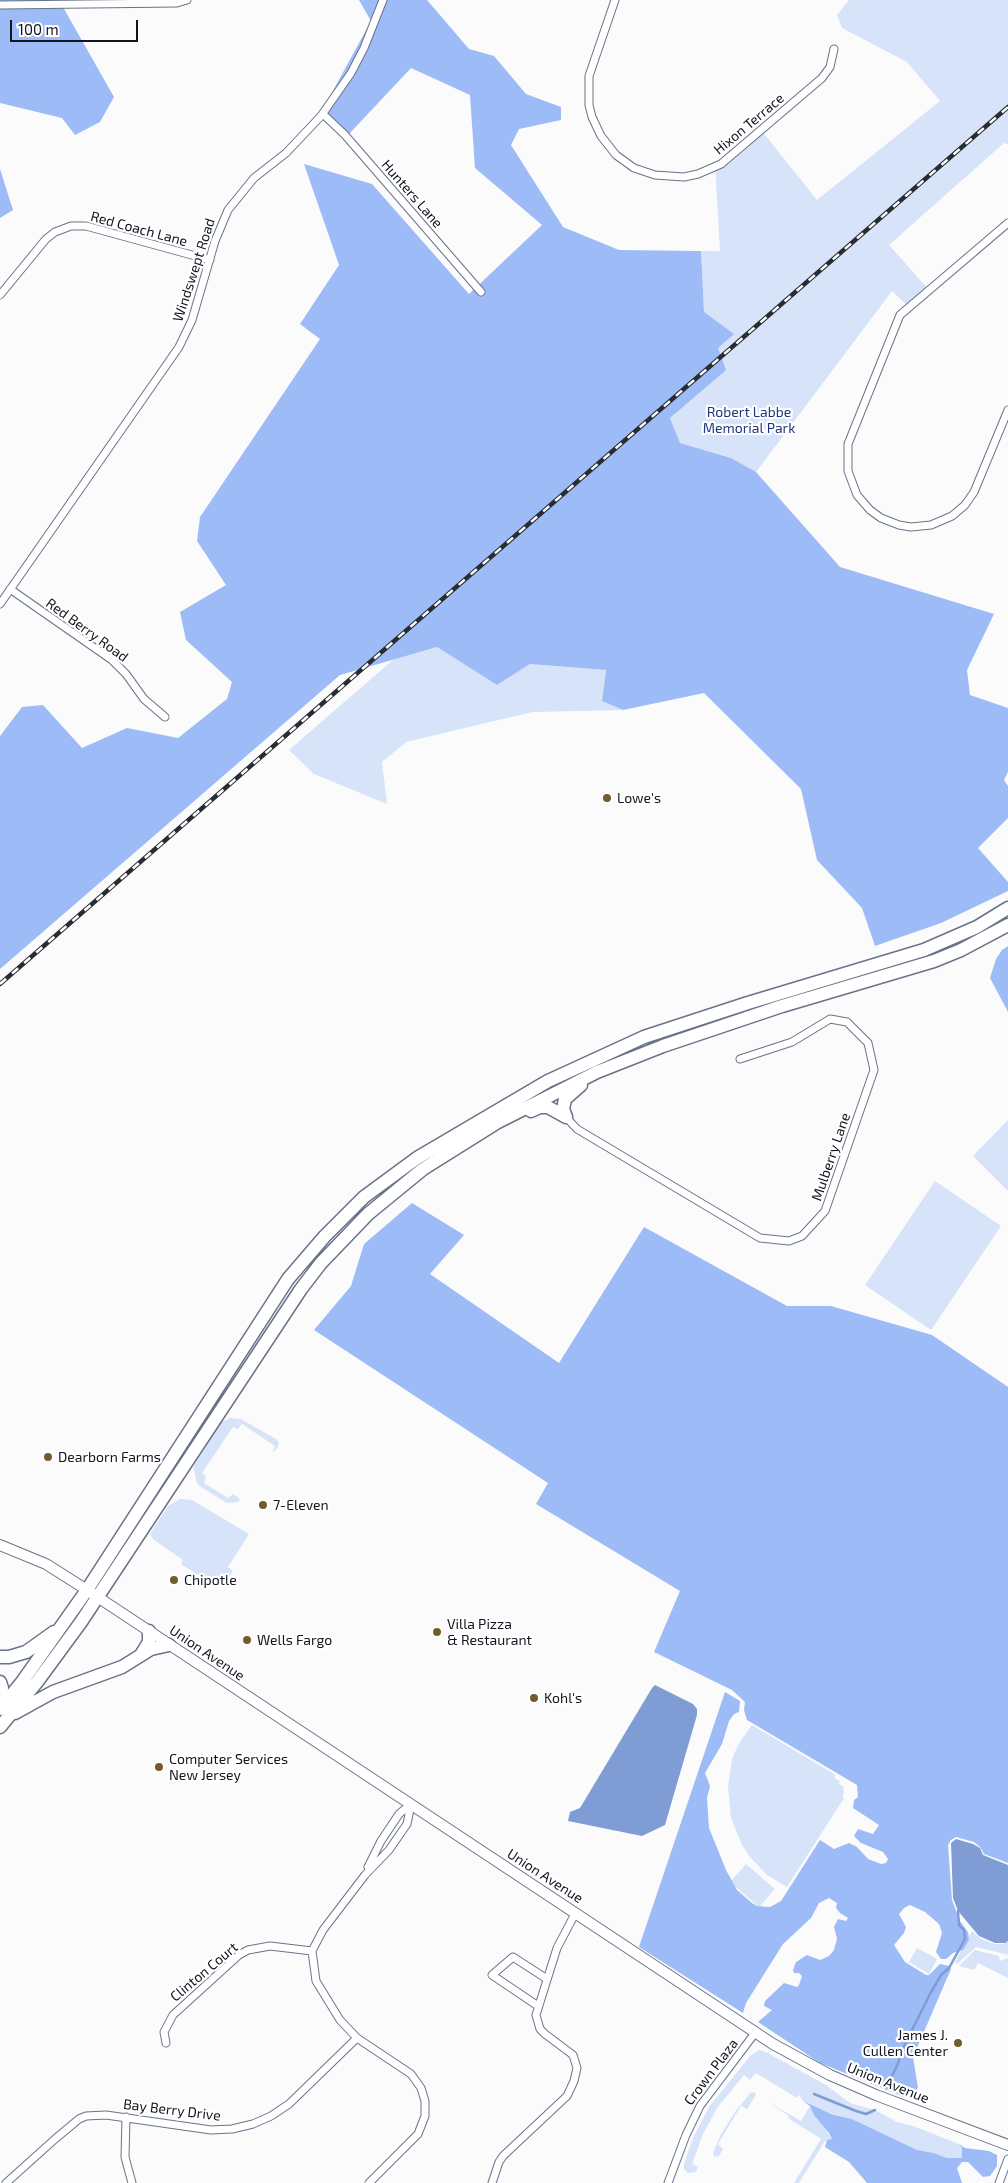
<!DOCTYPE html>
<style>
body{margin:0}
#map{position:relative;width:1008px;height:2183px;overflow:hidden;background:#fbfbfb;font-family:"Exo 2",sans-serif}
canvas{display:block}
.scale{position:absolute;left:10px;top:20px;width:128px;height:22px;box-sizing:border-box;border:2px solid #11151d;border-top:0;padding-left:6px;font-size:15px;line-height:18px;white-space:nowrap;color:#11151d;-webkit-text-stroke:4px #fff;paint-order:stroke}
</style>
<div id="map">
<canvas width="1008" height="2183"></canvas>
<div class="scale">100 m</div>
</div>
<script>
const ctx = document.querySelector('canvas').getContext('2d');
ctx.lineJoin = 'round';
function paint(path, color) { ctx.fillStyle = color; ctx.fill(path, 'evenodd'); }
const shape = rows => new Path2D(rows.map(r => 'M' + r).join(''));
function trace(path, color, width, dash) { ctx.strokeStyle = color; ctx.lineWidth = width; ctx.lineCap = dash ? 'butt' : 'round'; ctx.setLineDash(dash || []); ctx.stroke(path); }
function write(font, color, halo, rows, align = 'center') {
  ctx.font = font + ' "Exo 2",sans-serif'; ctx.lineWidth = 4.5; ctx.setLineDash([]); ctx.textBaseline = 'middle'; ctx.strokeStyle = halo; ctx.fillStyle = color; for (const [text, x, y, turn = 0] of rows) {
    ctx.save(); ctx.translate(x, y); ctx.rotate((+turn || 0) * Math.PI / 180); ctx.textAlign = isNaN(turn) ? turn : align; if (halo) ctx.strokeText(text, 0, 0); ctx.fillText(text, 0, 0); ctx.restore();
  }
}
paint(shape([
 [849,0,1008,0,1008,144,1004,143,889,245,929,290,909,307,892,291,756,472,731,458,680,443,670,418,725,370,704,312,701,251,720,251,715,164,761,130,817,200,940,101,907,62,842,28,837,15],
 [437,647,497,685,530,664,606,670,602,701,623,710,532,712,406,742,382,762,387,804,314,774,289,750,394,659],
 [1008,1120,1008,1191,973,1156],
 [935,1181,1001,1226,931,1330,865,1285],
 [230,1418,241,1419,276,1439,279,1443,276,1450,272,1452,275,1446,242,1424,238,1429,233,1427,202,1473,206,1477,204,1483,228,1498,233,1494,240,1499,238,1502,227,1503,201,1487,197,1483,194,1471,194,1466,221,1422],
 [180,1499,192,1500,249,1534,228,1567,233,1571,229,1577,222,1574,214,1585,207,1581,209,1578,204,1576,203,1578,181,1564,183,1560,154,1540,151,1536,151,1532,168,1506],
 [752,1725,836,1775,834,1778,840,1781,839,1784,843,1786,844,1793,842,1796,844,1798,787,1887,767,1875,750,1857,742,1845,731,1818,728,1788,732,1759,738,1745],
 [746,1864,775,1889,759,1907,730,1882],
 [972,1931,981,1939,994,1944,1003,1944,1008,1941,1008,1955,976,1947,957,1964,955,1962],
 [917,1948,937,1959,929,1974,909,1962],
 [975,1950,999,1956,1000,1961,1008,1958,1008,1978,978,1963,974,1970,959,1966],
 [759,2050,766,2052,826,2085,850,2103,875,2110,897,2122,913,2126,959,2144,962,2148,962,2158,947,2158,934,2153,917,2150,852,2119,822,2111,803,2101,799,2095,797,2098,756,2073,750,2080,744,2075,717,2108,703,2134,692,2164,698,2167,696,2172,688,2173,684,2169,684,2164,693,2138,709,2107,750,2056],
 [750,2093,754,2092,756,2095,747,2109,741,2106,718,2144,723,2149,719,2156,714,2157,713,2153,721,2134,735,2112],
 [766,2101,801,2121,810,2106,832,2139,825,2141,799,2183,794,2183,821,2139,788,2118,789,2116]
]), '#d7e3f9');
paint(shape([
 [0,0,132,0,131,6,63,7,114,97,100,122,75,135,62,118,0,103],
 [359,0,427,0,469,49,494,56,526,94,561,107,561,120,519,129,511,145,563,227,619,250,701,251,704,312,734,334,718,348,726,370,670,418,680,443,731,458,756,472,840,567,994,614,967,670,970,695,1008,708,1008,772,1004,780,1008,786,1008,818,978,848,1008,882,1008,891,941,923,875,946,862,908,817,860,801,789,704,693,623,710,602,701,606,670,530,664,497,685,437,647,340,675,0,969,0,736,22,707,43,705,82,748,127,728,178,738,227,699,232,682,186,640,180,612,226,585,197,541,200,517,320,339,300,324,339,265,304,164,372,184,469,294,542,225,475,168,470,95,411,68,349,134,323,109,371,21],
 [0,169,13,210,0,218],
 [1008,946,1008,1012,990,978,996,959,1002,950],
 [412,1203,464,1235,430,1274,559,1363,644,1227,787,1306,831,1306,932,1335,1008,1387,1008,1863,984,1854,980,1847,974,1842,956,1837,951,1840,948,1845,952,1900,960,1921,968,1932,969,1940,963,1950,953,1953,946,1959,941,1959,936,1952,942,1933,939,1924,925,1912,910,1905,904,1908,899,1914,906,1927,904,1933,894,1945,905,1962,926,1975,929,1975,940,1964,949,1966,951,1969,913,2057,918,2088,912,2095,904,2097,820,2063,758,2022,772,2010,764,2006,765,2001,784,1983,797,1987,799,1985,802,1976,799,1973,794,1973,793,1970,796,1962,807,1955,820,1960,829,1956,834,1950,837,1939,834,1927,838,1919,846,1921,848,1918,840,1913,836,1908,837,1903,829,1898,819,1903,811,1918,783,1944,746,2003,743,2013,639,1947,725,1692,740,1701,739,1712,734,1714,729,1721,722,1744,705,1773,710,1786,707,1798,709,1828,726,1870,737,1890,752,1903,757,1906,770,1907,781,1901,820,1840,834,1849,849,1843,857,1847,868,1859,881,1864,886,1863,888,1859,883,1852,861,1843,854,1836,858,1829,873,1834,879,1825,853,1808,854,1800,858,1797,857,1785,747,1720,744,1710,745,1702,732,1690,654,1652,680,1591,536,1504,548,1483,314,1330,351,1286,364,1244],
 [803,2101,831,2114,852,2119,917,2150,934,2153,947,2158,962,2158,962,2148,959,2144,965,2148,989,2151,997,2155,997,2166,990,2176,983,2177,968,2162,962,2162,957,2168,962,2183,867,2183,849,2162,825,2147,827,2140,832,2139,829,2133,814,2115,810,2106]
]), '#9dbbf6');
paint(shape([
 [655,1685,693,1704,697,1709,697,1715,665,1825,642,1836,568,1821,570,1812,580,1808,652,1688],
 [956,1839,973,1844,980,1848,983,1855,1008,1865,1008,1941,1005,1943,995,1943,979,1936,958,1911,953,1898,951,1843]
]), '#7f9cd5');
trace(shape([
 [886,2088,896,2068,905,2044,930,1994,941,1975,949,1968,965,1939,964,1930,959,1925,958,1911],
 [814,2094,856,2111,866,2114,875,2110]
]), '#7f9cd5', 2.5);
const street = shape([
 [615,0,589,76,589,105,592,117,601,136,616,155,634,168,655,175,684,177,698,174,721,164,822,78,830,67,834,49],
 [0,5,177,3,187,0],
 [323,114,345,135,481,292],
 [1008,223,900,315,848,444,848,471,857,495,870,510,881,518,899,525,911,527,931,525,952,516,965,505,974,492,1008,410],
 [0,295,46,239,55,232,71,226,86,226,210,260],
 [10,589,112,660,126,674,144,699,165,717],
 [0,604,179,347,192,320,215,241,228,210,254,178,286,153,321,116,351,73,364,48,383,0],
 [566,1117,577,1129,760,1238,789,1241,802,1236,825,1211,874,1070,868,1043,847,1022,830,1019,792,1042,740,1059],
 [368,1867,381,1841,399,1814,411,1804],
 [538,2006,492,1975,513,1957,547,1979],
 [166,2043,164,2032,173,2015,239,1955,248,1950,270,1946,312,1951],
 [126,2117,125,2157,132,2183],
 [6,2183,55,2139,79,2119,86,2116,106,2115,211,2130,232,2129,253,2124,271,2116,289,2104,357,2038],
 [369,2183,418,2134,425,2116,425,2101,421,2088,411,2074,357,2038,340,2020,316,1981,312,1951,323,1930,365,1875,389,1850,407,1824,411,1804],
 [492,2183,499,2162,503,2156,567,2096,574,2081,577,2068,573,2055,545,2034,540,2029,536,2015,557,1948,576,1912],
 [668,2183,686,2135,700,2106,755,2033],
 [999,2183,1008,2159]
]);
const secondary = shape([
 [0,1545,46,1564,87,1590,773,2044,830,2075,876,2095,1008,2145]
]);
const highway = shape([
 [531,1111,540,1107,548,1107,566,1117],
 [566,1117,563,1109,565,1099,581,1085],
 [141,1655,149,1642,149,1631],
 [0,1657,9,1657,26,1652,54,1632],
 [0,1682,2,1688,0,1697],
 [0,1709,22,1682,87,1590,288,1279,325,1236,364,1197,417,1158,548,1081,644,1037,748,1003,924,950,977,927,1008,908],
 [15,1713,53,1692,122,1667,151,1649,169,1645],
 [0,1727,37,1682,81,1622,301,1289,321,1263,368,1214,423,1169,498,1122,597,1072,663,1046,782,1006,934,961,961,950,1008,925]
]);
trace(street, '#697388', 9);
trace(secondary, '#697388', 12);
trace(highway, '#697388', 15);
trace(street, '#fff', 7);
trace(secondary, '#fff', 10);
trace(highway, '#fff', 12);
const rail = shape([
 [0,984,1008,107]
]);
trace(rail, '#292c33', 4.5);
trace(rail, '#fff', 2.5, [8]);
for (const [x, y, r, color] of [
 [607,798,5,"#735c2c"],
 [48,1457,5,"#735c2c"],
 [263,1505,5,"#735c2c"],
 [174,1580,5,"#735c2c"],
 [437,1632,5,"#735c2c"],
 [247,1640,5,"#735c2c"],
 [534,1698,5,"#735c2c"],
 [159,1767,5,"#735c2c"],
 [958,2043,5,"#735c2c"]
]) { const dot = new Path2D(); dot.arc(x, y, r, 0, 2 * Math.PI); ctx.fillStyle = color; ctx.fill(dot); trace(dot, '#fff', 2); }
write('14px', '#11151d', '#fff', [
 ["Hixon Terrace",749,124,-40],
 ["Hunters Lane",412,194,49],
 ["Red Coach Lane",139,229,15],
 ["Windswept Road",194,270,-72],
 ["Red Berry Road",87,630,36],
 ["Mulberry Lane",831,1157,-71],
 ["Union Avenue",207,1653,34],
 ["Union Avenue",545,1876,33],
 ["Clinton Court",204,1972,-40],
 ["Crown Plaza",711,2072,-53],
 ["Union Avenue",888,2083,22],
 ["Bay Berry Drive",172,2110,7]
]);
write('14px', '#1c397d', '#fff', [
 ["Robert Labbe",749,412],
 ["Memorial Park",749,428]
]);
write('14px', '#11151d', '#fff', [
 ["Lowe's",617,798],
 ["Dearborn Farms",58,1457],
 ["7-Eleven",273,1505],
 ["Chipotle",184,1580],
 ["Villa Pizza",447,1624],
 ["& Restaurant",447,1640],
 ["Wells Fargo",257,1640],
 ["Kohl's",544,1698],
 ["Computer Services",169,1759],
 ["New Jersey",169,1775],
 ["James J.",948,2035,"right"],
 ["Cullen Center",948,2051,"right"]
], 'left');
</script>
